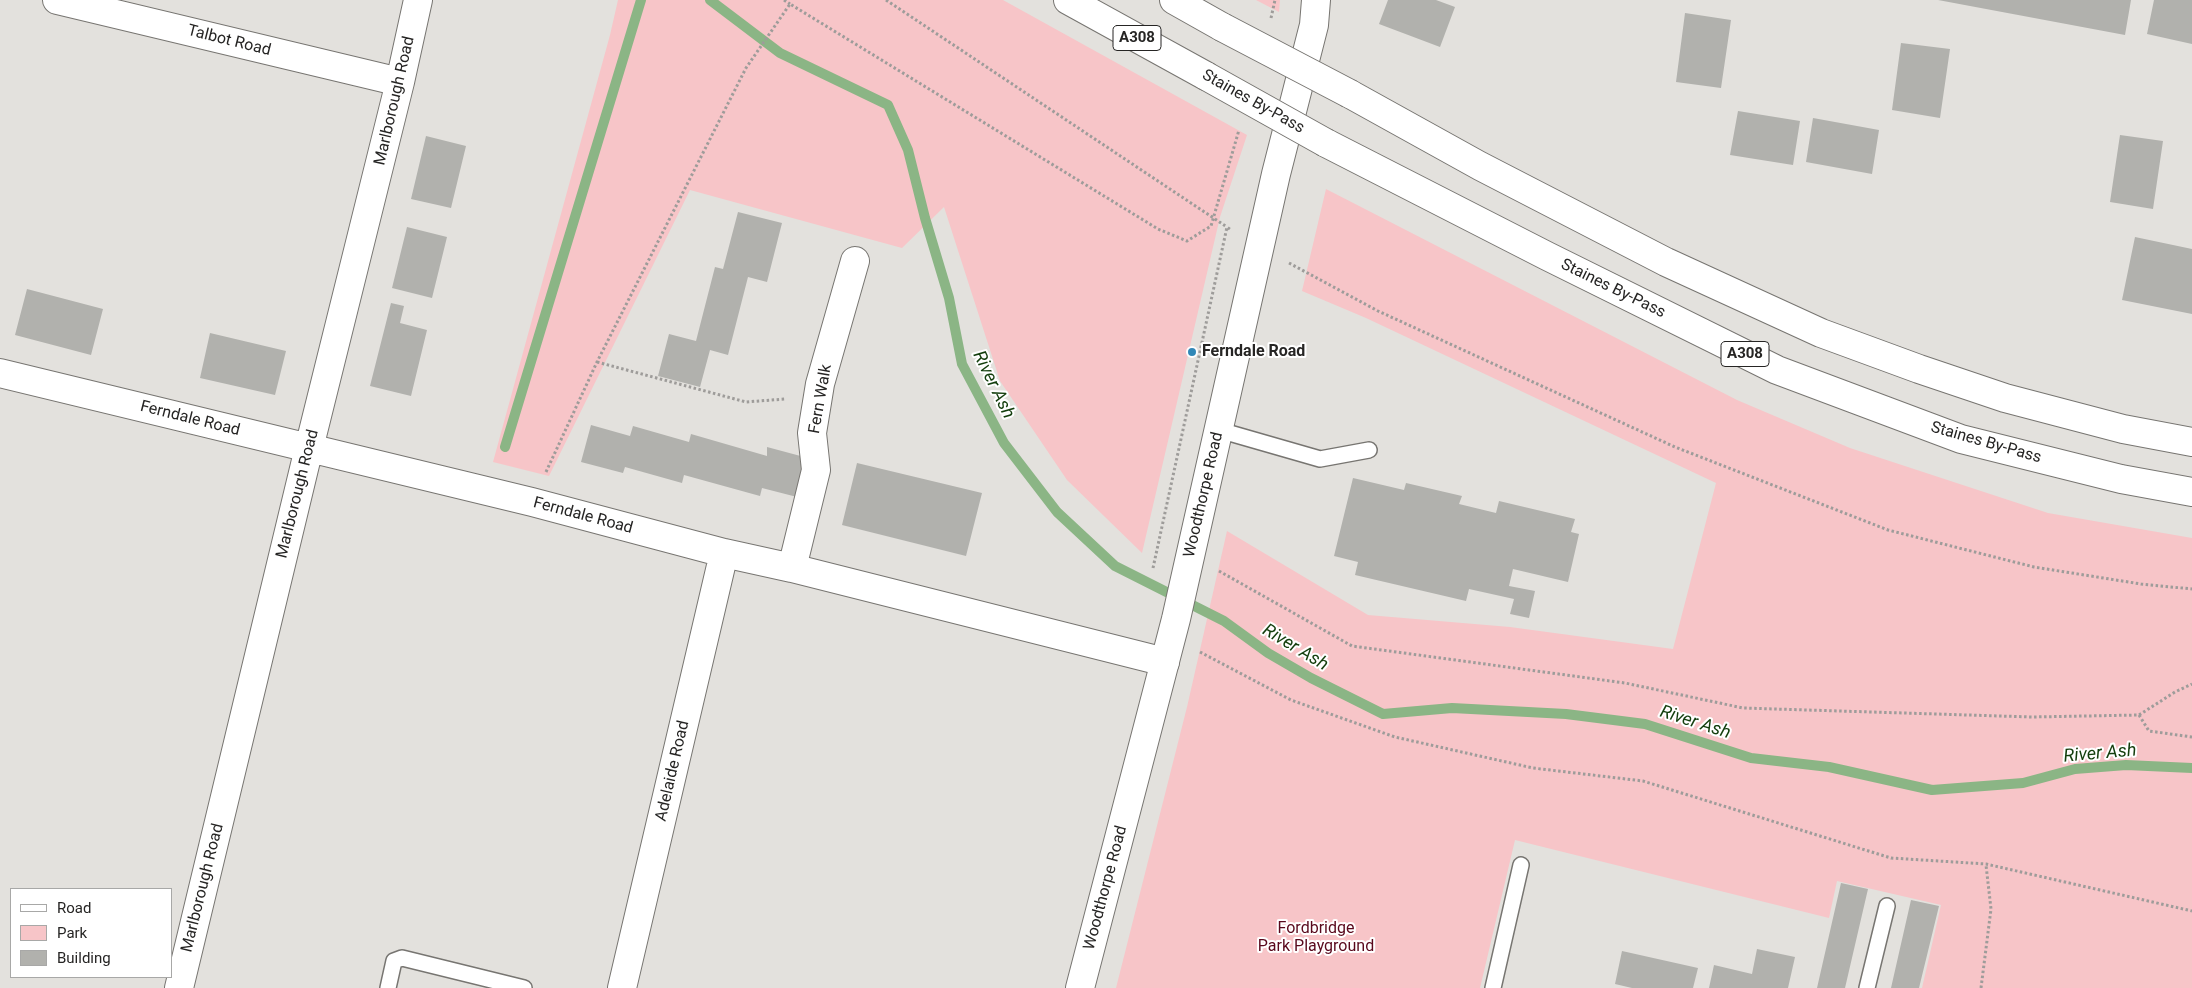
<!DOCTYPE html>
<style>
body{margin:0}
#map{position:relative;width:2192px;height:988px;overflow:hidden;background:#e3e1dd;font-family:Roboto,sans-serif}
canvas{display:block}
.legend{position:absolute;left:10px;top:888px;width:162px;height:90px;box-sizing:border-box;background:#fff;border:1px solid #a8a8a7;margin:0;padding:6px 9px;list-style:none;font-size:15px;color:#262524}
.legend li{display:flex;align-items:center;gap:10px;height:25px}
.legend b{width:25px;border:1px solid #a8a8a7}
</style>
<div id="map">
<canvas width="2192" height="988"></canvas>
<ul class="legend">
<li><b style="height:6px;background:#fff"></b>Road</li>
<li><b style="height:14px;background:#f7c5c8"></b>Park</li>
<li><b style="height:14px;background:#b1b1ad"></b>Building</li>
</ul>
</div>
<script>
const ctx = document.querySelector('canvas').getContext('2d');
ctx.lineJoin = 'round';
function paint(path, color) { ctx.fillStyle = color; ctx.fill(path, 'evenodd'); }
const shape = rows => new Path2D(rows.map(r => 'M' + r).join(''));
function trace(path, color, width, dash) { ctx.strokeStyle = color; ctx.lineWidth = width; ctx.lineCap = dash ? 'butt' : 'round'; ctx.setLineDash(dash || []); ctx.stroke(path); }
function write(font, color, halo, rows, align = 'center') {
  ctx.font = font + ' Roboto,sans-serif'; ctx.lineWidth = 4; ctx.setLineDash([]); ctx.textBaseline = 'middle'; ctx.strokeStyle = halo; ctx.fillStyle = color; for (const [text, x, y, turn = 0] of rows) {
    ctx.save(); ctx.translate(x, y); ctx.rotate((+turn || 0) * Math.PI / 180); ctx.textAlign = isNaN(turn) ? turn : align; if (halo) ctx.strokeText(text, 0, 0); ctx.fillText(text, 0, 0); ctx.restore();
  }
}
paint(shape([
 [618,0,1003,0,1247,135,1220,217,1142,553,1067,480,1000,381,944,207,902,248,690,190,549,476,493,462,610,35],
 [1256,0,1280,0,1279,12],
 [1326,189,1737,400,1850,448,2048,513,2192,538,2192,988,1922,988,1941,905,1837,881,1829,918,1515,840,1480,988,1116,988,1187,707,1227,531,1368,615,1510,627,1673,649,1716,483,1366,318,1302,291]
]), '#f7c5c8');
trace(shape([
 [710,0,780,53,888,105,908,150,925,218,949,298,962,364,1004,443,1057,512,1115,566,1224,621,1268,653,1311,678,1383,714,1452,708,1566,714,1645,724,1751,758,1829,767,1932,790,2023,783,2075,769,2126,765,2192,768],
 [505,447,641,0]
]), '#8bb585', 10);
paint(shape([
 [1388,0,1436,0,1455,7,1440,47,1379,24],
 [1938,0,2131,0,2125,35],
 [2154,0,2192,0,2192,44,2147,34],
 [1685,13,1731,20,1721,88,1676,82],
 [1901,43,1950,49,1940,118,1892,110],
 [1738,111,1800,121,1793,165,1730,155],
 [1813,118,1879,130,1872,174,1806,162],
 [2120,135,2163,141,2153,209,2110,202],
 [426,136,466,146,451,208,411,199],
 [738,212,782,223,767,282,748,277,728,355,710,350,700,387,658,376,669,334,696,341,715,267,723,269],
 [407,227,447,237,432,298,392,288],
 [2135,237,2192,249,2192,314,2122,300],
 [27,289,103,309,91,355,15,335],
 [391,303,404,306,400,323,427,330,411,396,370,386],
 [210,333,286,351,275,395,200,378],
 [591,425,630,436,633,426,689,442,691,434,767,456,767,447,808,458,797,497,762,488,760,496,684,475,682,483,625,467,623,473,581,462],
 [857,463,982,493,966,556,842,525],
 [1353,478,1404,490,1406,483,1462,496,1459,504,1496,513,1499,501,1575,519,1571,532,1579,534,1568,582,1513,569,1509,586,1535,591,1529,618,1510,614,1514,599,1469,589,1466,601,1355,575,1358,562,1334,556],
 [1841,883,1868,889,1845,988,1817,988],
 [1911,900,1939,906,1919,988,1891,988],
 [1757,949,1795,957,1788,988,1709,988,1714,965,1752,974],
 [1622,951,1698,968,1693,988,1632,988,1615,984]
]), '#b1b1ad');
const service = shape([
 [1219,430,1320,459,1369,450],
 [388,988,394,961,402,958,524,988],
 [1493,988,1521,865],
 [1867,988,1887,906]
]);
const minor = shape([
 [57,0,400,82],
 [0,373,532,502,724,553,792,568,1165,662],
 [792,568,816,470,812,433,820,384,855,261],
 [179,988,309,448,400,82,418,0],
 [622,988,724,553]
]);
const tertiary = shape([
 [1080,988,1176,619,1276,174,1314,25,1316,0]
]);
const trunk = shape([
 [1068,0,1206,76],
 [1174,0,1222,27],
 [1350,94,1480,166,1666,262,1821,333,1919,369,2005,398,2123,429,2192,442],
 [1326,143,1547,256,1777,370,1961,439,2121,479,2192,492]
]);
trace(service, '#777571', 18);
trace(minor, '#777571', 30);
trace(tertiary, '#777571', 30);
trace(trunk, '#777571', 30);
trace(shape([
 [784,0,790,4],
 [886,0,1227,227],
 [1271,18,1275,0],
 [1289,263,1378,311,1675,447,1888,530,2034,567,2141,584,2192,589],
 [597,362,746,402,785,399],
 [546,472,597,362,746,68,790,4,1158,229,1187,241,1211,226,1239,130],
 [1153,568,1227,227,1231,230],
 [1219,571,1352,646,1625,683,1743,708,2032,717,2139,715,2175,692,2192,684],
 [1200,652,1291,700,1395,737,1533,768,1643,781,1891,858,1986,864,2192,911],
 [2139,715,2149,731,2192,737],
 [1981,988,1991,909,1986,865]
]), '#9e9c9a', 3, [2.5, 2.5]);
trace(service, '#fff', 15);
trace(minor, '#fff', 28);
trace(tertiary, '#fff', 28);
trace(trunk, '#fff', 28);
const trunkBridge = shape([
 [1222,27,1350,94],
 [1206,76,1326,143]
]);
trace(trunkBridge, '#777571', 30, []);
trace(trunkBridge, '#fff', 28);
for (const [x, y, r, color] of [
 [1192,352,5,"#3188b7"]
]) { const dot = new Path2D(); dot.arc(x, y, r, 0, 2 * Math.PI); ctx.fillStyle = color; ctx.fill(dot); trace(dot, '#fff', 2); }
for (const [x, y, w] of [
 [1137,38,48],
 [1745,354,48]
]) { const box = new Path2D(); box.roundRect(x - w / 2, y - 12.5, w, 25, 4); ctx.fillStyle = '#fff'; ctx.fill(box); trace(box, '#262524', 1); }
write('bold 15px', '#262524', null, [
 ["A308",1137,38],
 ["A308",1745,354]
]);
write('16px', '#262524', '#fff', [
 ["Talbot Road",229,41,14],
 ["Marlborough Road",395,101,-77],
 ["Staines By-Pass",1253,102,29],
 ["Staines By-Pass",1613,289,26],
 ["Fern Walk",821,399,-80],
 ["Ferndale Road",190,419,14],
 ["Staines By-Pass",1986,443,16],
 ["Marlborough Road",298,494,-76],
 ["Woodthorpe Road",1204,495,-77],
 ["Ferndale Road",583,516,15],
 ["Adelaide Road",673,771,-77],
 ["Marlborough Road",203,888,-76],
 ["Woodthorpe Road",1106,888,-75]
]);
write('bold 16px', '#262524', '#fff', [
 ["Ferndale Road",1202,352]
], 'left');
write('16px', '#59081c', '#fff', [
 ["Fordbridge",1316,929],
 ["Park Playground",1316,947]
]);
write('italic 18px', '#133e0d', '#fff', [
 ["River Ash",993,385,64],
 ["River Ash",1295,648,31],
 ["River Ash",1695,723,18],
 ["River Ash",2100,754,-5]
]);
</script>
